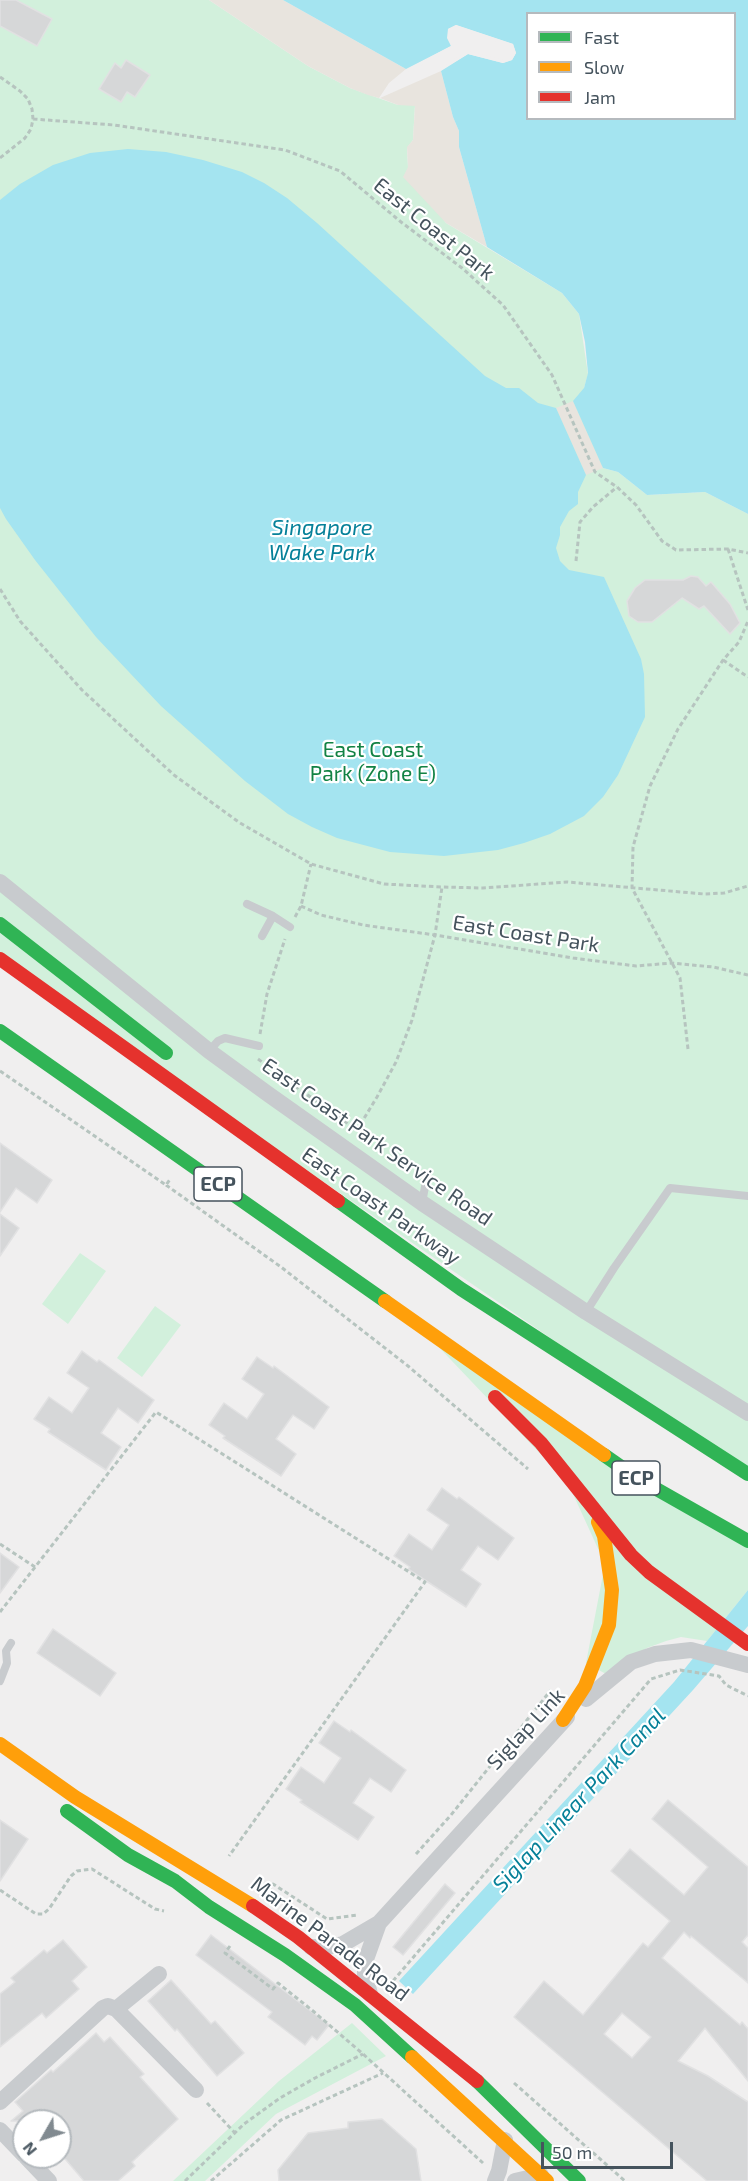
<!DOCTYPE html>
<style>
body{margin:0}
#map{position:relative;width:748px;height:2181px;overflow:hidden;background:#f0efef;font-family:"Exo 2",sans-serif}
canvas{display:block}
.legend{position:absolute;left:526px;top:12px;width:210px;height:108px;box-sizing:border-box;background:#fff;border:2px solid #b5babe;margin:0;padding:8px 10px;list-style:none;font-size:18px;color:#45535d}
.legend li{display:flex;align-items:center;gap:12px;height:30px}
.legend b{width:30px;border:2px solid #b5babe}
.north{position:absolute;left:12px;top:2109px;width:60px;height:60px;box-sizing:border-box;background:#fff;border:2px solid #b5babe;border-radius:50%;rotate:231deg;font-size:16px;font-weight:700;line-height:24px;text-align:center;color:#45535d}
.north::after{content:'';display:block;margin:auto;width:21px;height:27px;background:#818a90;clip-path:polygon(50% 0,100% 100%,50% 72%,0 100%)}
.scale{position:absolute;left:541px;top:2142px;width:132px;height:27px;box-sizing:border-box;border:3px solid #45535d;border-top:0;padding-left:8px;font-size:18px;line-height:21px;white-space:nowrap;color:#45535d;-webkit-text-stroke:4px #fff;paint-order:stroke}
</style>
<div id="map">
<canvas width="748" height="2181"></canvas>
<ul class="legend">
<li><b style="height:8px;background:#30b455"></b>Fast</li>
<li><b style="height:8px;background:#ff9f0a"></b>Slow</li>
<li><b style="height:8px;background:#e5322d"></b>Jam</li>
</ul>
<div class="north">N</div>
<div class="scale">50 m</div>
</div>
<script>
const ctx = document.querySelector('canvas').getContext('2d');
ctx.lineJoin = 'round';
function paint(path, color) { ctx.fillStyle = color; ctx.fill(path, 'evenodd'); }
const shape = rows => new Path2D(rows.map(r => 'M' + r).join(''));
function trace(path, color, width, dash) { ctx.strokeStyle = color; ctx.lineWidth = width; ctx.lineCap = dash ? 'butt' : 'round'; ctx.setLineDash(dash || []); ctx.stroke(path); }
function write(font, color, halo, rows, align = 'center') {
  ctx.font = font + ' "Exo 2",sans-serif'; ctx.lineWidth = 4.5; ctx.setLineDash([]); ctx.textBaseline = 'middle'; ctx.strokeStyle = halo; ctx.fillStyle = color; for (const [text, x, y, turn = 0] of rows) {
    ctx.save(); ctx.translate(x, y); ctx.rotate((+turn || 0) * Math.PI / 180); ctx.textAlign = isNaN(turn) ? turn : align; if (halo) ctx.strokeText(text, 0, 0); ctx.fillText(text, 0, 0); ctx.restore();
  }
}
paint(shape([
 [0,0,209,0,308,66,350,88,398,105,415,105,413,140,407,148,408,167,446,223,562,293,579,314,588,374,584,388,603,468,618,472,647,495,705,492,748,514,748,1474,0,959],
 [80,1253,106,1271,68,1324,42,1304],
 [155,1306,181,1325,142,1377,117,1358],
 [432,1340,748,1539,748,1590,707,1641,681,1637,666,1641,647,1648,606,1674,586,1663,605,1564,568,1483],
 [352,2023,386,2056,276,2114,205,2181,173,2181,279,2081]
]), '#d2f0dc');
paint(shape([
 [209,0,283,0,406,69,389,83,379,98,368,95,350,88,308,66],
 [441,71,453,117,459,131,459,147,487,247,446,223,403,177,408,167,407,147,413,140,415,106,398,105,380,98],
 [573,401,603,468,586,475,556,408]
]), '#e8e4de');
paint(shape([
 [283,0,748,0,748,514,705,492,647,495,618,472,603,468,573,401,584,388,588,373,585,342,579,314,562,293,487,247,459,147,459,131,453,117,441,71,468,54,503,63,512,60,516,53,513,44,456,25,448,29,451,46,406,69],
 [528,14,734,14,734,118,528,118],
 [128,149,166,152,203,160,242,172,264,183,287,198,317,223,485,376,506,388,519,388,538,403,556,408,586,475,578,492,578,504,569,511,560,527,560,535,556,548,560,561,569,570,604,577,641,659,644,674,645,717,618,775,603,797,584,816,550,834,524,843,498,850,444,856,390,852,337,838,312,827,288,814,245,781,161,706,96,637,35,560,6,519,0,508,0,200,20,184,53,165,90,153],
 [748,1590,748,1626,693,1690,413,1994,399,1981,674,1682]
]), '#a4e4f0');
paint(shape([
 [456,25,513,44,516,53,512,60,503,63,468,54,438,72,439,69,467,51,503,60,510,57,513,53,511,47,456,28,451,31,453,49,408,72,404,71,451,46,447,38,448,29]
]), '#f0efef');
const building = shape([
 [0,0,16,0,52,19,37,46,0,26,0,0],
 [126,60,150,75,135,97,127,92,121,102,99,89,115,63,121,68,126,60],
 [691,576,698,577,706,586,711,582,730,604,740,623,730,634,704,606,699,609,682,598,652,622,638,622,629,616,627,601,635,588,645,580,683,580,691,576],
 [0,1143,52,1180,37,1203,16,1188,0,1212,0,1143],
 [0,1214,19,1228,0,1256,0,1214],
 [82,1351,97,1362,99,1360,154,1400,138,1423,118,1408,101,1433,121,1447,106,1470,48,1432,50,1429,34,1419,49,1397,72,1413,89,1388,67,1373,82,1351],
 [257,1357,273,1368,274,1366,329,1407,314,1429,293,1415,276,1439,296,1454,281,1476,223,1438,225,1436,209,1425,224,1403,247,1419,264,1394,242,1379,257,1357],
 [442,1488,457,1499,459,1497,514,1538,498,1560,478,1546,461,1570,481,1584,466,1607,408,1569,410,1567,394,1556,409,1534,432,1550,449,1525,427,1510,442,1488],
 [0,1553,19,1567,0,1593,0,1553],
 [53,1629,116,1673,100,1696,37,1653,53,1629],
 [334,1721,350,1732,351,1730,406,1770,391,1792,370,1778,353,1803,374,1817,358,1840,300,1802,302,1800,286,1789,301,1767,324,1783,341,1758,319,1743,334,1721],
 [668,1800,748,1867,748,1935,742,1942,748,1948,748,1983,691,1936,690,1938,684,1932,662,1958,740,2025,742,2022,748,2029,748,2081,705,2028,678,2061,708,2076,748,2102,748,2181,707,2181,514,2017,544,1981,583,2015,643,1943,648,1947,670,1921,611,1871,630,1849,684,1895,708,1867,652,1819,668,1800],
 [622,2013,651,2037,632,2058,604,2034,622,2013],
 [0,1820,28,1839,0,1881,0,1820],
 [445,1884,455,1893,403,1955,393,1947,445,1884],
 [211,1935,329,2025,317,2040,312,2036,305,2045,268,2017,272,2012,196,1955,211,1935],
 [63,1940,87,1967,72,1981,79,1989,46,2018,42,2013,0,2047,0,1994,15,1982,11,1978,44,1950,47,1953,63,1940],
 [171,1980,211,2024,215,2021,244,2053,217,2076,177,2029,175,2031,148,2001,171,1980],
 [96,2033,104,2042,110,2037,144,2074,140,2077,178,2119,132,2162,135,2166,118,2181,84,2181,60,2153,60,2121,11,2121,23,2111,15,2102,51,2070,53,2072,96,2033],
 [382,2119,416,2149,421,2181,279,2181,278,2170,308,2133,348,2128,348,2122,382,2119]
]);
paint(building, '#d6d7d8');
trace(building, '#e1e1e2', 1.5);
trace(shape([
 [0,77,20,91,28,99,32,109,33,119,31,129,25,138,0,158],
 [33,119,114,125,285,150,340,171,401,222,462,268,503,305,552,375,595,472,617,487,636,505,662,541,676,550,728,549,748,553],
 [728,549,748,610],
 [576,561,580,522,593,507,617,487],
 [0,589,20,621,82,690,174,775,240,823,311,864,384,884,442,887,483,888,567,882,704,894,724,893,748,886],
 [723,660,748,677],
 [301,906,321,915,363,925,435,935,573,958,636,966,672,963,713,967,748,975],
 [295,917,301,906,311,864],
 [260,1034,267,994,285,939],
 [688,1049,680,978,632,888,633,847,650,786,678,729,723,660,739,642,748,621],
 [258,1059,295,1086,291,1092],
 [0,1071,166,1185,171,1178],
 [295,1086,357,1130,377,1097,396,1062,412,1020,435,935,442,887],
 [166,1185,281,1267,408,1366,528,1469],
 [0,1544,35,1567],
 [0,1612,156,1412,425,1582,229,1856],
 [416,1854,451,1815,551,1690],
 [0,1890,36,1914,43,1914,49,1909,71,1876,77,1871,92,1869,155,1909,164,1911],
 [268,1891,273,1884,327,1919,358,1915],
 [230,1946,225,1953,273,1989,278,1983,313,2011,363,2054,483,2163],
 [393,1981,651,1679,680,1670,719,1676,726,1685,748,1696],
 [514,2083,625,2181],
 [207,2103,235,2133],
 [185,2181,244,2124,280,2098,315,2078,363,2054],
 [211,2181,281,2120,383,2073]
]), '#b6c4bf', 3, [4.5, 3]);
trace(shape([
 [247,904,273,916,290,927],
 [262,936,273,916],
 [209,1051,218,1041,225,1038,259,1046],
 [422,1203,427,1176],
 [586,1312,614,1268,670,1188,748,1196],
 [0,1681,7,1663,6,1651,11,1643]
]), '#c8cbce', 8);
trace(shape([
 [0,882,209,1051,268,1094,422,1203,586,1312,748,1413],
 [586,1699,631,1662,655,1654,691,1650,748,1665],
 [311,1947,328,1947,343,1944,379,1923,567,1717],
 [370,1994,365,1975,365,1962,379,1923],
 [116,2009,159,1974],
 [0,2102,103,2008,108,2006,116,2009,196,2090],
 [0,2130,24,2155],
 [26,2157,49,2181],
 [495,2181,499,2171,505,2140],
 [515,2181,541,2175]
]), '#c8cbce', 16);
trace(shape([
 [0,924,166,1053],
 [0,1031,385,1301],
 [338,1201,461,1289,748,1474],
 [604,1455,637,1478,748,1541],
 [67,1811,128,1855,175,1881,209,1907,285,1955,355,2005,412,2057],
 [477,2081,579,2181]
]), '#30b455', 14);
trace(shape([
 [385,1301,604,1455],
 [563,1720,585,1686,609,1625,612,1590,604,1536,598,1522],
 [0,1744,75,1797,253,1906],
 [412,2057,547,2181]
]), '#ff9f0a', 14);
trace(shape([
 [0,959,338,1201],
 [495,1397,541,1443,631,1555,649,1572,748,1644],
 [253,1906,298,1937,477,2081]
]), '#e5322d', 14);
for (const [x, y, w] of [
 [218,1184,48],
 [636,1478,48]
]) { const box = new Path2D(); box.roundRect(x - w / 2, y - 17, w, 34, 4.5); ctx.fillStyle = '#fff'; ctx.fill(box); trace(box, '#45535d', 1.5); }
write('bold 20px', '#45535d', null, [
 ["ECP",218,1184],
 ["ECP",636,1478]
]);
write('21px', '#45535d', '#fff', [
 ["East Coast Park",434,229,39],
 ["East Coast Park",526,934,9],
 ["East Coast Park Service Road",377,1142,35],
 ["East Coast Parkway",381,1206,35],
 ["Siglap Link",526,1729,-47],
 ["Marine Parade Road",330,1939,37]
]);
write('21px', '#128244', '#fff', [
 ["East Coast",373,750],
 ["Park (Zone E)",373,774]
]);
write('italic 22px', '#068199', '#fff', [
 ["Singapore",322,528],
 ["Wake Park",322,553],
 ["Siglap Linear Park Canal",579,1800,-47]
]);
</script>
